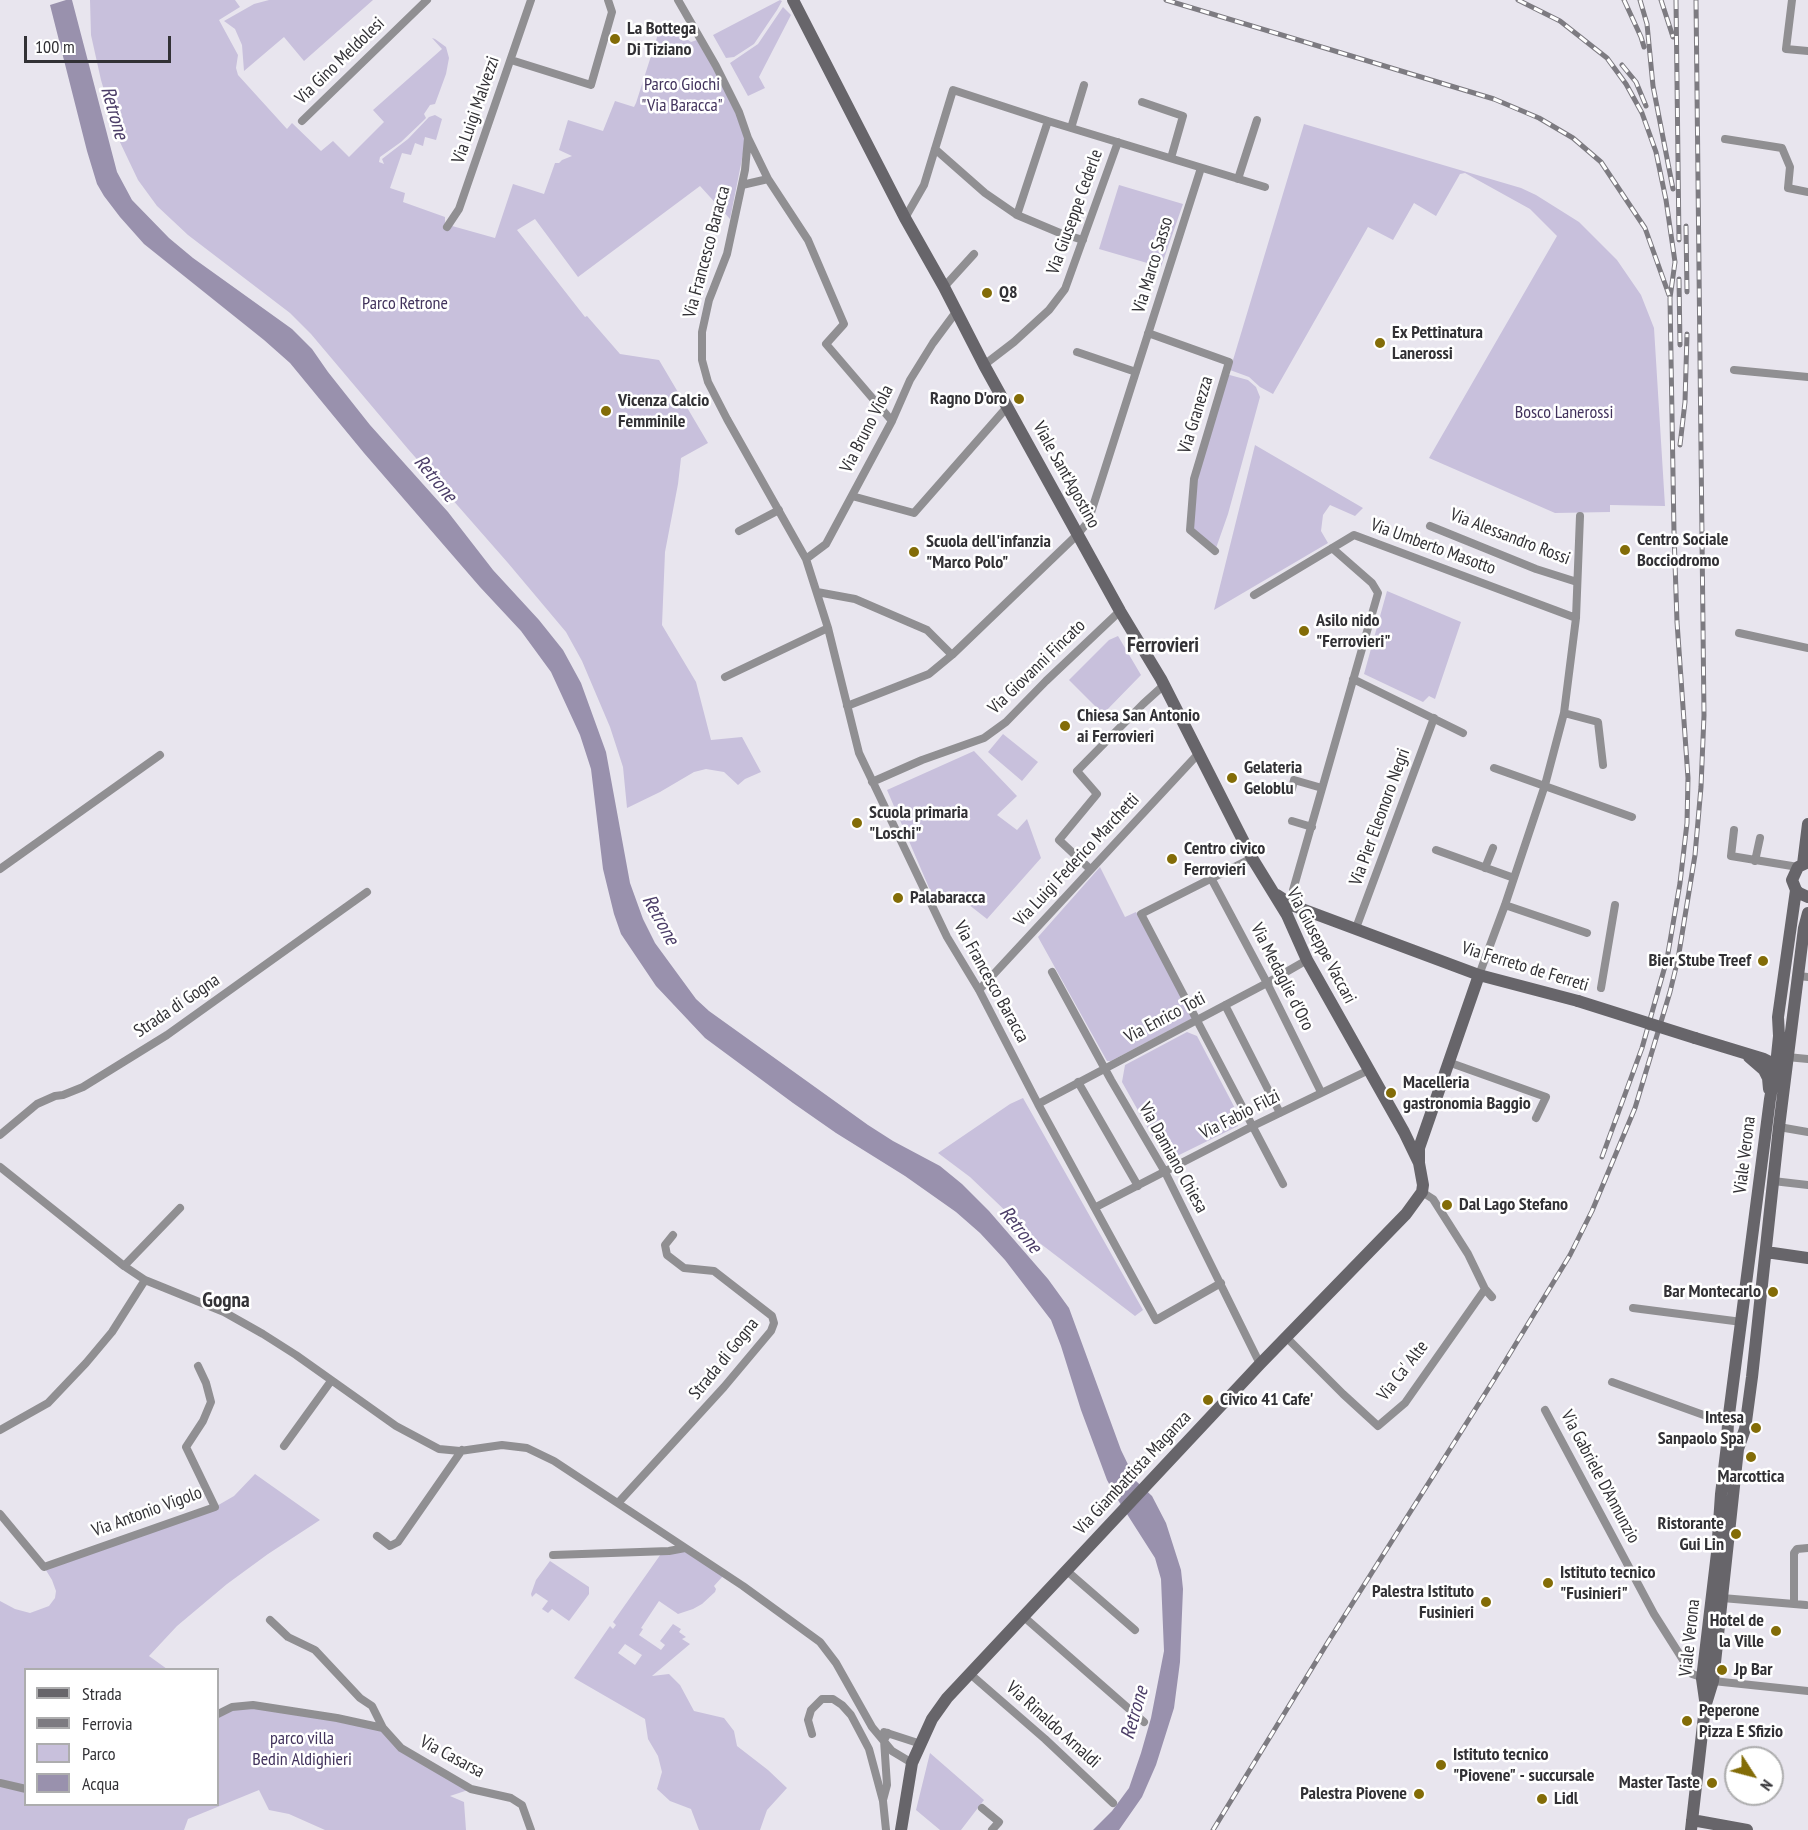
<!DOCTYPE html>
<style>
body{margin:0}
#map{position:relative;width:1808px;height:1830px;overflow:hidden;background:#e8e5ee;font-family:"PT Sans Narrow",sans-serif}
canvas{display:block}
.legend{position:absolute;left:24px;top:1668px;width:195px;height:138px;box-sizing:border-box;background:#fff;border:2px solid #adadae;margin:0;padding:8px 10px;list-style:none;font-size:18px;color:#323135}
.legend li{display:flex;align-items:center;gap:12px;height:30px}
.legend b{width:30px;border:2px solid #adadae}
.north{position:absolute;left:1724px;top:1746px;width:60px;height:60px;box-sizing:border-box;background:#fff;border:2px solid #adadae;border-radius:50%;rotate:126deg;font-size:16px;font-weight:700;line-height:24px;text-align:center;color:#323135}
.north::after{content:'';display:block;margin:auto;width:21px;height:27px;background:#836c07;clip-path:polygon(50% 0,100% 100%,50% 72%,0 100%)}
.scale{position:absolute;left:24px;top:36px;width:147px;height:27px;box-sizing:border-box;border:3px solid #323135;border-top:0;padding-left:8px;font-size:18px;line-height:21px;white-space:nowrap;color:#323135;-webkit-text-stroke:4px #fff;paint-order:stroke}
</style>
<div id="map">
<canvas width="1808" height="1830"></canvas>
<ul class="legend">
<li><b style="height:8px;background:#67656a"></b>Strada</li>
<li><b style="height:8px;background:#7d7b81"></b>Ferrovia</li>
<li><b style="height:16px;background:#c8c0dc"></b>Parco</li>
<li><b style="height:16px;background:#9991ad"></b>Acqua</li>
</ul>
<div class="north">N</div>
<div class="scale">100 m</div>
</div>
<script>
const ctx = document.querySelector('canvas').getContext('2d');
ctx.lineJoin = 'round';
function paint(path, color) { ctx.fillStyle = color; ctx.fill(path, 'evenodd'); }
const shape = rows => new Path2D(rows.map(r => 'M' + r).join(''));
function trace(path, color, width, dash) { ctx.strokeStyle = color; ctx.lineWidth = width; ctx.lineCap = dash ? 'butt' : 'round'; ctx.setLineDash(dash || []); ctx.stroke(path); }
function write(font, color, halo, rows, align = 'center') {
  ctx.font = font + ' "PT Sans Narrow",sans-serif'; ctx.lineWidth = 5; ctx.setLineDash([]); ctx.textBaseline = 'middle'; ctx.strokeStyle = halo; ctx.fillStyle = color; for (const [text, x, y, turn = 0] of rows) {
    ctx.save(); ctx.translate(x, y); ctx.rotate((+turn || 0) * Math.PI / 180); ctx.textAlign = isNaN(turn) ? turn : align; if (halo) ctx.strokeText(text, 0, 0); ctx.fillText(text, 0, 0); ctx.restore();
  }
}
paint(shape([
 [90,0,235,0,240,7,219,20,238,55,236,68,238,75,287,129,292,123,321,151,333,141,349,157,384,122,373,110,442,49,432,38,435,39,446,47,449,58,446,74,435,104,430,105,424,114,426,118,422,122,401,142,380,157,379,162,384,164,382,159,408,139,429,117,435,115,442,119,436,140,425,137,423,146,415,143,411,155,402,153,390,188,405,193,403,202,445,217,445,224,495,238,513,184,544,194,555,163,559,163,562,160,572,156,559,150,568,120,603,131,615,101,634,107,636,103,659,31,677,37,680,29,684,37,691,42,697,40,737,110,744,135,744,149,730,219,700,186,578,277,535,219,517,230,585,317,587,316,620,354,659,360,708,443,681,458,678,484,665,552,662,625,696,682,711,740,742,737,761,772,745,779,738,785,724,772,706,769,694,772,660,792,627,808,623,767,610,727,582,661,566,632,508,563,408,449,311,334,290,313,188,235,157,206,138,180,118,138,101,80,91,35],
 [269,0,373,0,304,61,284,37,244,71,242,45,235,29,224,21,254,4],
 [780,0,782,1,777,10,754,44,734,57,726,58,713,35],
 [783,7,791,15,759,77,765,88,748,96,730,63,758,44],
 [1304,124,1521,188,1536,195,1579,222,1617,260,1641,295,1654,328,1665,506,1610,505,1610,512,1555,513,1429,458,1557,236,1530,209,1465,173,1460,174,1436,216,1414,203,1393,240,1368,227,1273,394,1260,387,1249,377,1230,370],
 [1119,185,1183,204,1161,267,1099,249],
 [1226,374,1248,380,1256,387,1260,397,1228,514,1215,551,1190,530,1194,479],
 [1255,445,1363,508,1355,516,1330,505,1323,515,1321,531,1328,543,1214,610],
 [1387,591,1461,622,1435,699,1429,696,1423,702,1364,674],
 [1118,636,1141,675,1103,714,1069,680,1109,640],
 [1003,734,1038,762,1022,781,988,752],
 [974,751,1017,796,997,815,1017,830,1027,819,1041,858,987,919,959,897,933,897,887,790],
 [1100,867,1125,917,1136,912,1193,1018,1111,1061,1107,1061,1038,937],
 [1187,1032,1197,1036,1238,1114,1238,1126,1173,1158,1163,1155,1122,1082,1125,1065],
 [1023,1098,1143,1310,1135,1316,1037,1241,970,1177,938,1153,1010,1104],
 [255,1474,320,1520,268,1554,227,1584,177,1626,149,1656,167,1669,26,1670,26,1804,218,1804,218,1714,253,1705,383,1728,401,1748,471,1789,450,1796,464,1802,466,1830,325,1830,289,1814,269,1810,259,1790,188,1819,184,1830,0,1830,0,1601,15,1609,30,1613,49,1606,55,1598,56,1591,52,1580,44,1567,215,1507,234,1496],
 [684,1550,723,1576,714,1586,716,1589,715,1592,702,1604,693,1609,678,1614,659,1601,641,1628,643,1629,639,1635,661,1650,665,1645,660,1641,673,1624,681,1629,679,1632,686,1637,682,1639,690,1644,652,1676,669,1674,680,1685,694,1711,724,1718,734,1731,737,1746,768,1770,787,1788,767,1810,760,1830,699,1830,691,1809,670,1801,657,1789,662,1772,658,1756,648,1739,645,1719,574,1678,610,1626,613,1629,616,1625,613,1622,663,1551],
 [625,1644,642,1655,635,1665,618,1653],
 [550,1561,589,1587,589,1594,569,1621,552,1609,548,1613,542,1609,548,1601,536,1593,532,1597,531,1594,536,1580],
 [930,1753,984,1800,961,1830,940,1830,916,1810]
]), '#c8c0dc');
paint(shape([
 [66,0,72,0,117,172,132,200,169,238,193,258,292,329,312,349,328,372,370,425,448,512,493,570,539,620,563,650,581,683,606,752,630,883,643,919,655,943,696,999,709,1011,868,1125,893,1141,940,1166,962,1184,989,1211,1048,1279,1069,1308,1121,1450,1136,1481,1152,1496,1166,1523,1181,1570,1183,1589,1180,1662,1174,1708,1156,1765,1142,1797,1119,1830,1093,1830,1112,1811,1129,1788,1141,1753,1151,1718,1164,1651,1161,1579,1155,1558,1118,1500,1107,1480,1081,1410,1061,1346,1051,1320,1005,1260,980,1233,956,1212,905,1176,836,1133,793,1103,705,1038,656,986,621,934,614,914,603,869,591,769,580,735,551,672,521,631,480,587,364,453,290,363,264,340,144,244,120,217,104,196,97,184,87,151,50,5]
]), '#9991ad');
trace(shape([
 [678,0,716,66,739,112,748,138,745,170,727,254,709,300,702,332,702,360,708,382,727,419,806,559,828,628,859,753,947,937,979,990,1038,1104,1156,1320,1221,1283],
 [1792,0,1786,49,1808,51],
 [511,60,591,85,612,12,608,0],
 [1142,102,1183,116,1171,158],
 [302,121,427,0],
 [1071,128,1084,85],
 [1725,139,1782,148,1790,167,1788,188,1808,192],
 [935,149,985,193,1017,215,1060,233,1083,240],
 [768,179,808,240,844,324,826,344,892,421],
 [1238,179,1257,120],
 [742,185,768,179,748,138],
 [1017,215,1048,121],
 [905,218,924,185,953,90,1048,121,1265,187],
 [447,227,459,209,531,0],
 [944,287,974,254],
 [1148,333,1229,362,1194,479,1190,530,1215,551],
 [1077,352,1136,372],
 [984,365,1014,342,1049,310,1065,289,1118,142],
 [1734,370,1808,377],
 [852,496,914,513,1008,406],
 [1430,526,1536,569,1577,582],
 [739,531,779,510],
 [806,559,826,544,892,421,910,380,933,343,956,312],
 [817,592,855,599,927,630,952,655],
 [1254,595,1354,535,1576,618],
 [1739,633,1808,648],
 [725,677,828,628],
 [1353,679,1463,733],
 [847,706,929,674,952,655,1078,534,1088,522,1201,168],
 [1564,713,1598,722,1603,765],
 [1494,768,1632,817],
 [872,782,922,760,984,738,1006,722,1046,681,1120,611],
 [1292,789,1294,780,1322,788],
 [1292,821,1312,827],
 [1734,830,1731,856,1798,867],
 [1436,850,1514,878],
 [1252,858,1141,914,1283,1184],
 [1755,861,1760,838],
 [1485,868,1493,848],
 [0,869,160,755],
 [1090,869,1059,840,1097,794,1077,771,1143,704,1164,685],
 [1211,878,1267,983,1321,1092],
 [1505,905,1587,933],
 [1294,906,1293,890,1378,593,1372,583,1332,548],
 [1356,928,1434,718],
 [1052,972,1111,1080,1165,1172,1260,1364],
 [1479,975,1505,905,1545,785,1564,713,1576,618,1580,516],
 [1798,976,1808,977],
 [1601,988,1615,905],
 [979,990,1199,753],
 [1225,1005,1280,1113],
 [1787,1057,1808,1059],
 [1448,1062,1546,1097,1536,1118],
 [1078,1082,1138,1186],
 [1038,1104,1267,983,1307,960],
 [1779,1127,1808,1132],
 [0,1135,37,1104,55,1096,63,1095,83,1087,167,1035,367,892],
 [0,1167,124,1266,145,1280,224,1312,263,1334,296,1355,396,1426,439,1449,460,1451,502,1445,527,1448,554,1461,743,1586,820,1642,836,1663,872,1727,892,1751,912,1763],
 [1773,1181,1808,1185],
 [1422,1192,1433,1199,1468,1254,1485,1289,1492,1297],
 [1096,1207,1253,1126,1369,1070],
 [124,1266,180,1208],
 [1633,1308,1742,1322],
 [1286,1337,1343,1394,1378,1426,1405,1403,1485,1289],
 [1612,1382,1712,1418,1728,1422],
 [1545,1410,1654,1614,1692,1674,1713,1681,1808,1691],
 [0,1430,48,1403,86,1363,112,1332,145,1280],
 [284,1446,331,1381],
 [618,1503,724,1387,771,1331,774,1323,772,1316,714,1271,684,1268,667,1255,665,1245,673,1235],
 [0,1514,44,1567,215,1507,186,1447,203,1421,211,1402,206,1383,198,1366],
 [377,1536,390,1546,398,1542,462,1450],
 [553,1555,669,1551,685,1548],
 [1067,1571,1135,1630],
 [1722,1598,1806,1605],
 [1794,1604,1794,1553,1797,1549,1808,1548],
 [1024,1617,1144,1722],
 [270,1620,288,1637,315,1650,360,1698,372,1706,383,1728],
 [969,1673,1045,1739,1113,1803],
 [218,1714,232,1707,253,1705,337,1718,383,1728,401,1748,471,1789,511,1798,522,1805,531,1830],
 [884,1732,921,1744],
 [812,1734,808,1720,811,1710,822,1699,833,1699,842,1705,851,1715,869,1749,883,1801,886,1830],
 [0,1783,26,1789],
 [883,1800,887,1785,884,1740,888,1733],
 [982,1808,999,1822,992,1830]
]), '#908f92', 8);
trace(shape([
 [793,0,905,218,944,287,984,365,1120,611,1161,679,1252,858,1287,915,1307,960,1404,1132,1419,1163],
 [1808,862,1798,867,1792,880,1796,890,1799,893,1808,897],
 [1803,864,1808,824],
 [1277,895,1294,906,1479,975,1578,1001],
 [1695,1038,1764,1059,1780,1067,1781,1070],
 [1749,1057,1764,1070,1768,1078,1769,1089],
 [1766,1252,1808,1258],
 [1705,1700,1702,1679,1717,1553,1721,1494,1727,1445,1728,1422,1770,1099,1776,1065,1779,1036,1778,1017,1796,890],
 [1692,1820,1747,1830],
 [901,1830,912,1763,932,1719,947,1698,1260,1364,1406,1214,1422,1192,1423,1185,1419,1163,1419,1148,1479,975],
 [1691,1830,1705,1707,1713,1681,1738,1449,1745,1429,1752,1377,1779,1127,1804,928,1808,913]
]), '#67656a', 12);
const rail = shape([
 [1166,0,1494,99,1539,118,1573,138,1601,162,1645,228,1669,295],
 [1518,0,1560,21,1607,58,1626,84,1642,113,1656,152,1666,200,1675,262,1670,298,1674,533,1677,622,1688,778,1687,823,1680,883,1667,959,1642,1048,1602,1157],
 [1624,0,1641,37,1644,47],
 [1640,0,1647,24,1653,86,1673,189],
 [1661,0,1673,37],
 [1676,0,1679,240],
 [1622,65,1636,82,1646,106],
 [1686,226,1687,292],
 [1679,279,1680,345],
 [1680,445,1685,402,1687,334],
 [1213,1830,1328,1642,1495,1378,1570,1255,1592,1211,1635,1108,1670,992,1678,959,1695,855,1701,787,1704,715,1696,0]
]);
trace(rail, '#7d7b81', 5);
trace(rail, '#fff', 3, [9]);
trace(shape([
 [1578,1001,1695,1038]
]), '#67656a', 12);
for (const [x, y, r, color] of [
 [615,39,6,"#836c07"],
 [987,293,6,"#836c07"],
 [1380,343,6,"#836c07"],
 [1019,399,6,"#836c07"],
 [606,411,6,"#836c07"],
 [1625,550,6,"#836c07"],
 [914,552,6,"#836c07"],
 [1304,631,6,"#836c07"],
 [1065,726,6,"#836c07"],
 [1232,778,6,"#836c07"],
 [857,823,6,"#836c07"],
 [1172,859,6,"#836c07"],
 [898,898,6,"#836c07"],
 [1763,961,6,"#836c07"],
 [1391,1093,6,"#836c07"],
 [1447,1205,6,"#836c07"],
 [1773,1292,6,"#836c07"],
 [1208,1400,6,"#836c07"],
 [1756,1428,6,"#836c07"],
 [1751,1457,6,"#836c07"],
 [1736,1534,6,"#836c07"],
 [1548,1583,6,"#836c07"],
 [1486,1602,6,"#836c07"],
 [1776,1631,6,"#836c07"],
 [1722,1670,6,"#836c07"],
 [1687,1721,6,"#836c07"],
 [1441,1765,6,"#836c07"],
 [1712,1783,6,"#836c07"],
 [1419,1794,6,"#836c07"],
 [1542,1799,6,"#836c07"]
]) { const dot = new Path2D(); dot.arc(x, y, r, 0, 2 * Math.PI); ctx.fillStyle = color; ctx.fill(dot); trace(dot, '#fff', 2); }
write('bold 18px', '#323135', '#fff', [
 ["La Bottega",627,29],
 ["Di Tiziano",627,50],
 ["Q8",999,293],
 ["Ex Pettinatura",1392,333],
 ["Lanerossi",1392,354],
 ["Ragno D'oro",1007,399,"right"],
 ["Vicenza Calcio",618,401],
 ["Femminile",618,422],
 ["Centro Sociale",1637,540],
 ["Bocciodromo",1637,561],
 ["Scuola dell'infanzia",926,542],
 ["\"Marco Polo\"",926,563],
 ["Asilo nido",1316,621],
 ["\"Ferrovieri\"",1316,642],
 ["Chiesa San Antonio",1077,716],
 ["ai Ferrovieri",1077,737],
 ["Gelateria",1244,768],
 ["Geloblu",1244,789],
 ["Scuola primaria",869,813],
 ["\"Loschi\"",869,834],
 ["Centro civico",1184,849],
 ["Ferrovieri",1184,870],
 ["Palabaracca",910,898],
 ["Bier Stube Treef",1751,961,"right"],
 ["Macelleria",1403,1083],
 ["gastronomia Baggio",1403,1104],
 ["Dal Lago Stefano",1459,1205],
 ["Bar Montecarlo",1761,1292,"right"],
 ["Civico 41 Cafe'",1220,1400],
 ["Intesa",1744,1418,"right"],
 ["Sanpaolo Spa",1744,1439,"right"],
 ["Marcottica",1751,1477,"center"],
 ["Ristorante",1724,1524,"right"],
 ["Gui Lin",1724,1545,"right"],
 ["Istituto tecnico",1560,1573],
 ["\"Fusinieri\"",1560,1594],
 ["Palestra Istituto",1474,1592,"right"],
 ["Fusinieri",1474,1613,"right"],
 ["Hotel de",1764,1621,"right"],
 ["la Ville",1764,1642,"right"],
 ["Jp Bar",1734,1670],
 ["Peperone",1699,1711],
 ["Pizza E Sfizio",1699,1732],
 ["Istituto tecnico",1453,1755],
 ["\"Piovene\" - succursale",1453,1776],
 ["Master Taste",1700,1783,"right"],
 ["Palestra Piovene",1407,1794,"right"],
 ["Lidl",1554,1799]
], 'left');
write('18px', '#323135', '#fff', [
 ["Via Gino Meldolesi",340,61,-44],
 ["Via Luigi Malvezzi",476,110,-71],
 ["Via Giuseppe Cederle",1075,212,-70],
 ["Via Francesco Baracca",707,252,-75],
 ["Via Marco Sasso",1153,265,-73],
 ["Via Granezza",1196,415,-73],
 ["Via Bruno Viola",867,429,-63],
 ["Viale Sant'Agostino",1066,475,61],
 ["Via Alessandro Rossi",1510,537,21],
 ["Via Umberto Masotto",1433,547,20],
 ["Via Giovanni Fincato",1037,667,-44],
 ["Via Pier Eleonoro Negri",1380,817,-70],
 ["Via Luigi Federico Marchetti",1077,860,-47],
 ["Via Giuseppe Vaccari",1321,946,62],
 ["Via Ferreto de Ferreti",1525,967,17],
 ["Via Medaglie d'Oro",1282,977,63],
 ["Via Francesco Baracca",991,982,61],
 ["Strada di Gogna",177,1006,-34],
 ["Via Enrico Toti",1165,1018,-28],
 ["Via Fabio Filzi",1240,1115,-27],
 ["Viale Verona",1745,1155,-83],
 ["Via Damiano Chiesa",1173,1158,61],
 ["Strada di Gogna",724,1359,-51],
 ["Via Ca' Alte",1403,1371,-52],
 ["Via Giambattista Maganza",1133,1473,-47],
 ["Via Gabriele D'Annunzio",1600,1477,62],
 ["Via Antonio Vigolo",147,1512,-20],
 ["Viale Verona",1690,1638,-84],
 ["Via Rinaldo Arnaldi",1053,1725,42],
 ["Via Casarsa",452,1757,28]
]);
write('18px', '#41325c', '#fff', [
 ["Parco Giochi",682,85],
 ["\"Via Baracca\"",682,106],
 ["Parco Retrone",405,304],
 ["Bosco Lanerossi",1564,413],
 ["parco villa",302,1739],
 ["Bedin Aldighieri",302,1760]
]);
write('italic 20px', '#4c3e68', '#fff', [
 ["Retrone",114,113,74],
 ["Retrone",435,479,50],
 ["Retrone",660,920,61],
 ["Retrone",1020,1230,51],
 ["Retrone",1135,1713,-74]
]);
write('bold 21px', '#323135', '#fff', [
 ["Ferrovieri",1163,646],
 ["Gogna",226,1301]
]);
</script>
